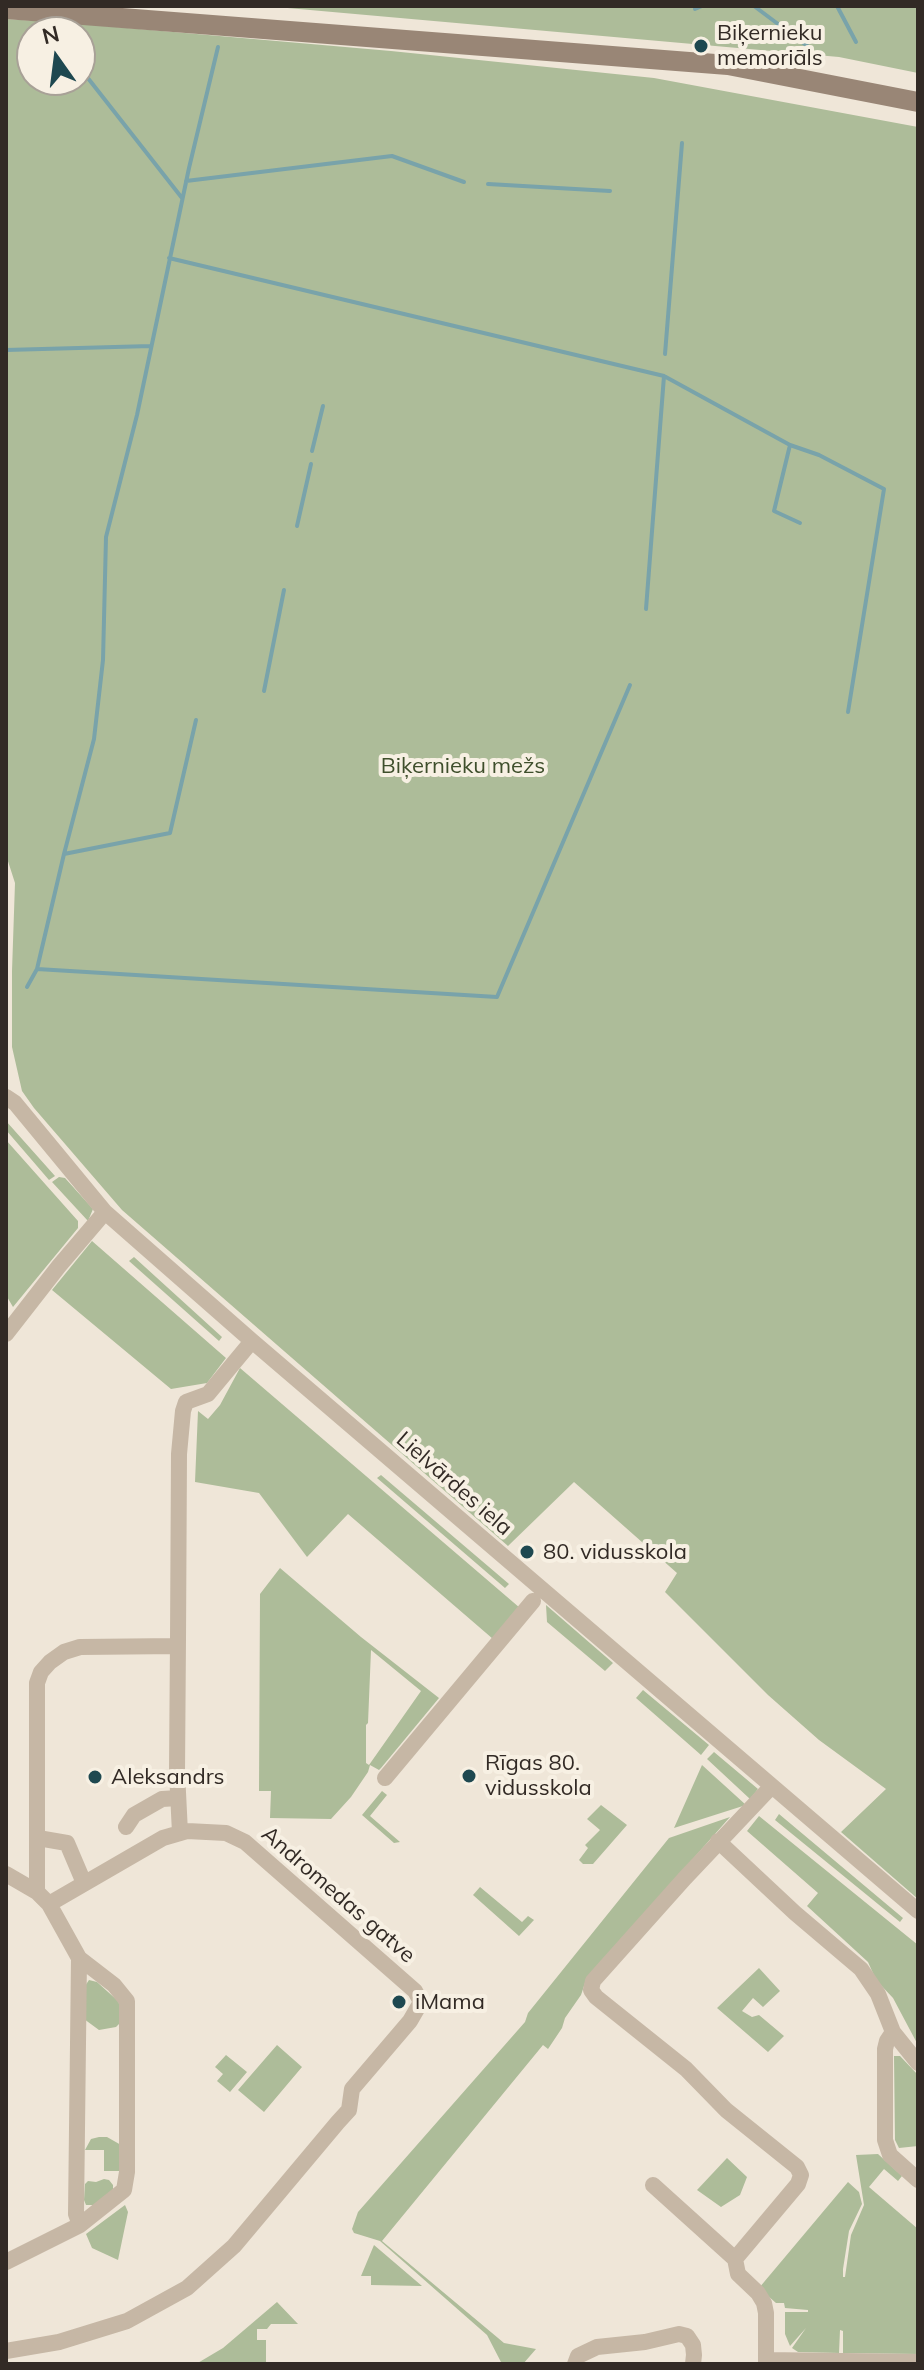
<!DOCTYPE html>
<meta charset="utf-8">
<style>
body{margin:0}
#map{position:relative;width:924px;height:2370px;overflow:hidden;background:#efe6d8;font-family:Mulish,sans-serif}
canvas{display:block}
.frame{position:absolute;inset:0;border:8px solid #322a25;pointer-events:none}
.north{position:absolute;left:16px;top:16px;width:80px;height:80px;box-sizing:border-box;background:#f7f0e3;border:2px solid #a8a197;border-radius:50%;rotate:346deg;font-size:22px;font-weight:700;line-height:32px;text-align:center;color:#322a25}
.north::after{content:'';display:block;margin:auto;width:28px;height:36px;background:#1e4850;clip-path:polygon(50% 0,100% 100%,50% 72%,0 100%)}
</style>
<div id="map">
<canvas width="924" height="2370"></canvas>
<div class="frame"></div>
<div class="north">N</div>
</div>
<script>
const ctx = document.querySelector('canvas').getContext('2d');
ctx.lineJoin = 'round';
function paint(path, color) { ctx.fillStyle = color; ctx.fill(path, 'evenodd'); }
const shape = rows => new Path2D(rows.map(r => 'M' + r).join(''));
function trace(path, color, width, dash) { ctx.strokeStyle = color; ctx.lineWidth = width; ctx.lineCap = dash ? 'butt' : 'round'; ctx.setLineDash(dash || []); ctx.stroke(path); }
function write(font, color, halo, rows, align = 'center') {
  ctx.font = font + ' Mulish,sans-serif'; ctx.lineWidth = 8; ctx.setLineDash([]); ctx.textBaseline = 'middle'; ctx.strokeStyle = halo; ctx.fillStyle = color; for (const [text, x, y, turn = 0] of rows) {
    ctx.save(); ctx.translate(x, y); ctx.rotate((+turn || 0) * Math.PI / 180); ctx.textAlign = isNaN(turn) ? turn : align; if (halo) ctx.strokeText(text, 0, 0); ctx.fillText(text, 0, 0); ctx.restore();
  }
}
paint(shape([
 [265,6,918,6,918,73,839,57],
 [6,19,82,24,391,51,654,78,918,127,918,1899,841,1832,886,1789,819,1740,768,1695,665,1592,677,1573,574,1482,508,1546,122,1210,34,1108,22,1091,12,1047,12,971,15,883,6,855],
 [32,32,80,32,80,80,32,80],
 [6,1121,55,1176,49,1180,6,1130],
 [6,1140,78,1221,78,1228,13,1307,6,1295],
 [59,1177,65,1178,93,1209,88,1221,52,1182],
 [92,1241,226,1358,207,1383,171,1389,52,1290],
 [134,1257,222,1337,219,1341,129,1261],
 [240,1368,520,1608,493,1639,348,1514,307,1557,259,1493,195,1482,198,1411,208,1419,220,1405],
 [381,1475,509,1584,505,1588,377,1478],
 [280,1568,361,1637,439,1698,381,1768,379,1770,370,1765,368,1772,351,1797,331,1819,270,1818,271,1791,259,1791,260,1594],
 [371,1650,421,1691,369,1765,366,1763,366,1725,368,1723],
 [546,1605,613,1663,605,1671,547,1622],
 [643,1690,709,1745,701,1755,636,1698],
 [714,1752,758,1789,750,1799,707,1759],
 [702,1765,746,1805,674,1828],
 [382,1791,387,1795,370,1816,400,1842,394,1843,362,1815],
 [601,1805,627,1825,593,1864,583,1864,579,1860,588,1848,585,1845,600,1830,587,1819],
 [779,1814,903,1918,900,1922,775,1820],
 [759,1816,918,1945,918,2045,893,1998,876,1980,868,1962,807,1906,818,1893,747,1831],
 [730,1817,586,1980,581,1995,565,2018,562,2028,548,2049,543,2045,382,2241,504,2343,536,2349,523,2364,502,2364,487,2335,380,2241,354,2233,352,2229,358,2212,525,2022,528,2013,669,1838],
 [480,1887,522,1922,528,1916,534,1920,519,1936,473,1895],
 [759,1968,780,1991,763,2007,753,1998,742,2011,752,2017,759,2015,784,2036,768,2052,717,2008],
 [89,1980,97,1982,118,2001,121,2009,120,2023,116,2027,99,2030,84,2019,85,1986],
 [277,2045,302,2067,264,2112,238,2090],
 [226,2055,247,2072,230,2092,217,2081,223,2074,215,2067],
 [894,2056,900,2056,918,2075,918,2146,899,2148,895,2140],
 [99,2137,107,2137,121,2145,121,2169,119,2171,104,2171,104,2150,85,2150,91,2139],
 [878,2154,902,2176,898,2181,884,2169,869,2187,918,2229,918,2354,843,2353,843,2331,840,2330,839,2353,798,2352,792,2348,806,2328,790,2346,785,2334,785,2312,808,2312,808,2310,785,2308,784,2303,776,2303,759,2288,848,2182,859,2192,862,2204,849,2231,843,2269,843,2277,845,2277,851,2235,864,2205,856,2155],
 [727,2158,747,2177,740,2195,721,2207,697,2190],
 [104,2179,109,2180,113,2185,113,2189,96,2205,86,2205,84,2200,85,2184,88,2181,96,2182],
 [125,2205,128,2212,118,2260,92,2248,86,2234],
 [374,2245,422,2286,423,2286,371,2285,371,2276,361,2276],
 [277,2302,298,2324,271,2324,267,2329,257,2329,257,2340,266,2340,266,2364,196,2364,223,2348]
]), '#adbc99');
trace(shape([
 [754,6,810,48],
 [837,6,856,42],
 [695,9,702,6],
 [80,68,182,198],
 [186,181,392,156,464,182],
 [488,184,610,191],
 [169,258,664,376,790,445],
 [6,350,151,346],
 [665,354,682,143],
 [312,451,323,406],
 [800,523,774,511,790,445,819,455,884,489,848,712],
 [297,526,311,464],
 [646,609,664,376],
 [264,691,284,590],
 [64,854,170,833,196,720],
 [37,969,497,997,630,685],
 [27,987,37,969,64,854,94,739,103,660,106,537,137,415,189,168,218,47]
]), '#79a3aa', 4);
trace(shape([
 [6,1097,15,1103,105,1212,252,1341,918,1911],
 [6,1334,59,1266,105,1212],
 [385,1778,533,1601],
 [126,1827,134,1815,162,1799,178,1798],
 [180,1833,177,1772,178,1639,179,1454,183,1411,186,1402,208,1394,252,1341],
 [38,1838,67,1843,84,1883],
 [718,1841,795,1913,861,1969,878,1994,893,2032,918,2063],
 [6,1874,37,1892,49,1904,163,1838,187,1831,226,1833,245,1842,415,1991,421,2002,410,2021,352,2089,349,2110,338,2122,234,2246,187,2288,127,2321,59,2342,6,2351],
 [37,1892,37,1683,41,1672,50,1662,64,1652,80,1647,178,1646],
 [49,1904,79,1958,76,2214,80,2225],
 [893,2032,887,2041,885,2049,885,2140,890,2155,918,2180],
 [653,2185,735,2259,738,2274,758,2293,764,2303,766,2313,766,2360],
 [735,2259,798,2184,801,2175,797,2167,726,2110,686,2069,596,1997,591,1990,593,1981,685,1878,771,1787],
 [6,2262,80,2225,124,2190,127,2172,127,2001,114,1985,79,1958],
 [575,2364,578,2356,597,2347,645,2342,679,2334,687,2336,693,2345,694,2355,693,2364],
 [766,2364,766,2360,918,2362]
]), '#c6b7a5', 16);
trace(shape([
 [6,9,728,65,918,102]
]), '#998676', 20);
for (const [x, y, r, color] of [
 [701,46,8,"#1e4850"],
 [527,1552,8,"#1e4850"],
 [469,1776,8,"#1e4850"],
 [95,1777,8,"#1e4850"],
 [399,2002,8,"#1e4850"]
]) { const dot = new Path2D(); dot.arc(x, y, r, 0, 2 * Math.PI); ctx.fillStyle = color; ctx.fill(dot); trace(dot, '#f7f0e3', 3); }
write('22px', '#322a25', '#f7f0e3', [
 ["Biķernieku",717,33],
 ["memoriāls",717,58],
 ["80. vidusskola",543,1552],
 ["Rīgas 80.",485,1763],
 ["vidusskola",485,1788],
 ["Aleksandrs",111,1777],
 ["iMama",415,2002]
], 'left');
write('22px', '#3e4e2b', '#f7f0e3', [
 ["Biķernieku mežs",463,766]
]);
write('22px', '#322a25', '#f7f0e3', [
 ["Lielvārdes iela",454,1484,41],
 ["Andromedas gatve",338,1895,41]
]);
</script>
